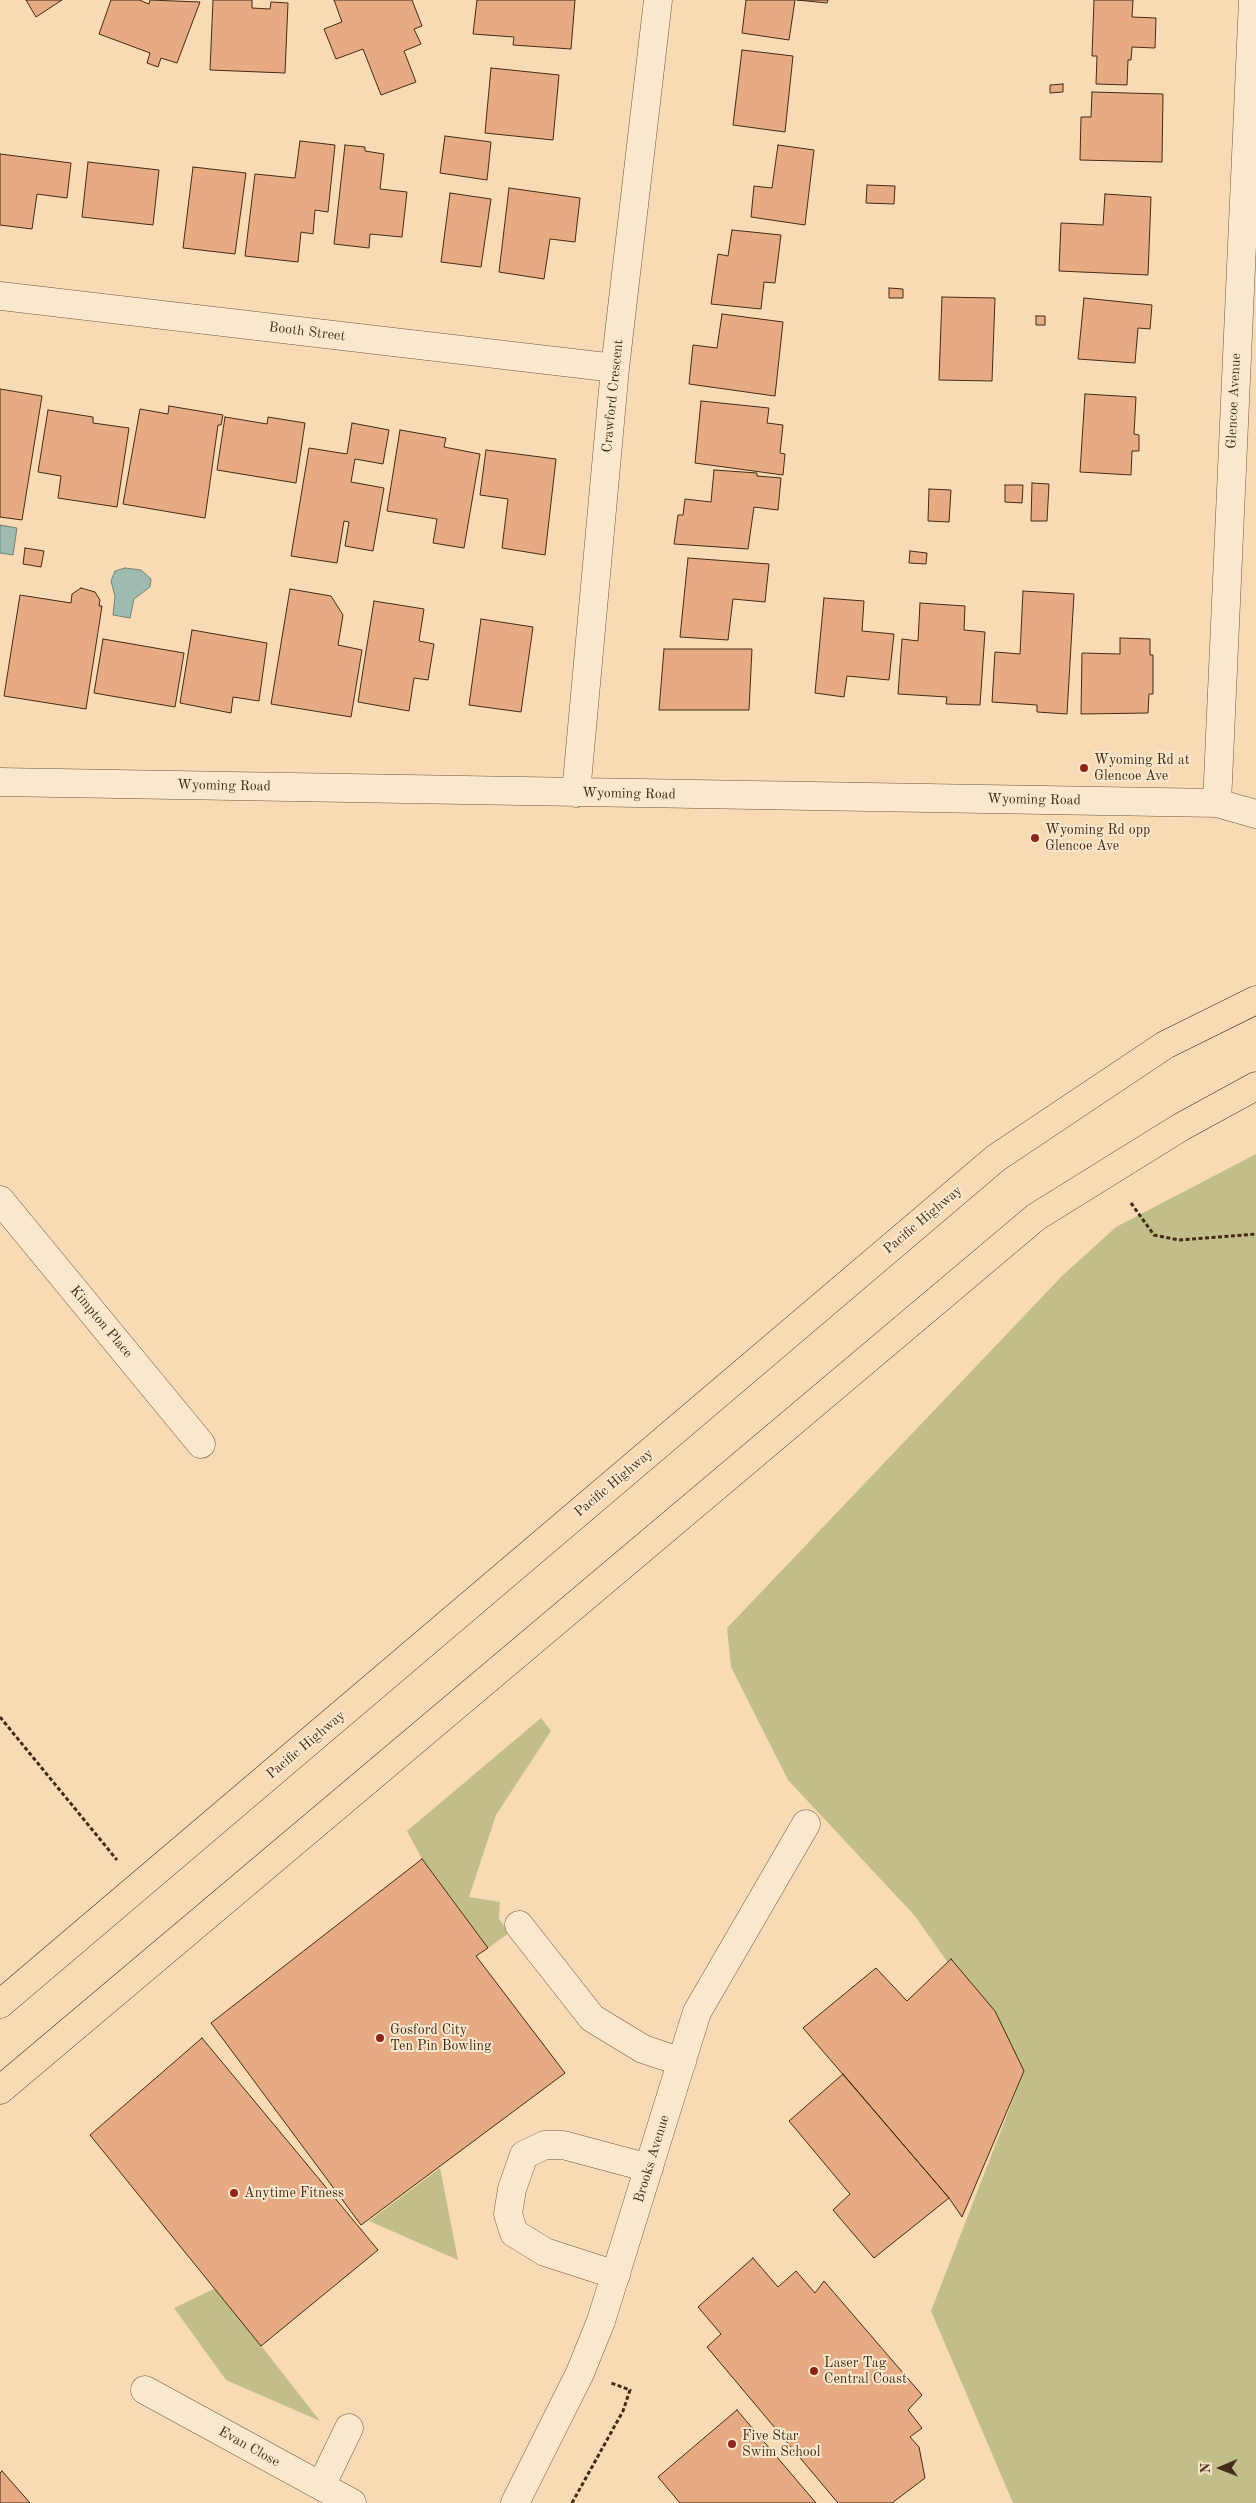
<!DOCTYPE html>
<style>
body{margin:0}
#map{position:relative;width:1256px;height:2503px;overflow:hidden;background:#f8dbb4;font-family:"Old Standard TT",serif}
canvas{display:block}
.north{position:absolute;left:1196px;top:2443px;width:50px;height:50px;-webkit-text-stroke:4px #fae8ce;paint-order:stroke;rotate:269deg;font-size:14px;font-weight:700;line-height:20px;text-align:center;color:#442b17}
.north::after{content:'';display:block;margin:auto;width:18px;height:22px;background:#442b17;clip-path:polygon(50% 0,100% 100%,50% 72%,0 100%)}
</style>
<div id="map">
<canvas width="1256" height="2503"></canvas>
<div class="north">N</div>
</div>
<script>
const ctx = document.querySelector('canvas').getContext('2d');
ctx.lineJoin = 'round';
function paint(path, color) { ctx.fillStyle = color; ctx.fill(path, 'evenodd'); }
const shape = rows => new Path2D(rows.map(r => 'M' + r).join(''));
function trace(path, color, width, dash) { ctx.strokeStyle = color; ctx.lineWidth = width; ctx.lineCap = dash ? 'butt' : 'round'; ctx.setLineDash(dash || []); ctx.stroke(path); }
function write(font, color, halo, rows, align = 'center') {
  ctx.font = font + ' "Old Standard TT",serif'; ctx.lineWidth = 4; ctx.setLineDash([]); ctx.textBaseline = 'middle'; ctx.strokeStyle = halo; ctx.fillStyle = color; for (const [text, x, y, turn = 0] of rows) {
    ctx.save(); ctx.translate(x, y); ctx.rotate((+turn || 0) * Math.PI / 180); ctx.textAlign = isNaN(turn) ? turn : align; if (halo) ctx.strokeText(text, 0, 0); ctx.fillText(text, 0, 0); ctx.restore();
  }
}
paint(shape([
 [1256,1154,1256,2503,1013,2503,931,2311,1024,2071,915,1916,788,1780,731,1667,727,1628,1062,1276,1116,1227],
 [541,1718,551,1731,496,1815,469,1897,500,1902,499,1919,509,1933,488,1948,422,1859,407,1831],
 [440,2168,458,2260,369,2221],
 [216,2288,320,2421,226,2380,174,2308]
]), '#c2be8a');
const water = shape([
 [0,525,17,528,13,555,0,553,0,525],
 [125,568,141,570,151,579,150,587,134,599,130,618,113,615,115,596,111,581,115,571,125,568]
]);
paint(water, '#9dbbb0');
trace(water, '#798173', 1);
const building = shape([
 [26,0,62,0,36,17,26,0],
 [111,0,139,0,149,4,150,0,200,2,177,63,161,58,158,67,147,63,150,53,99,34,111,0],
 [213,0,252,0,252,8,270,9,271,2,288,3,285,73,210,70,213,0],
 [334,0,412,0,422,26,414,29,421,44,404,51,416,82,381,95,363,49,336,59,324,29,342,22,334,0],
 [477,0,575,0,571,49,513,45,514,37,473,34,477,0],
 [746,0,795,0,789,40,742,33,746,0],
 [797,0,828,0,827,3,797,0],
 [1094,0,1133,0,1132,17,1156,18,1155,48,1132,47,1131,60,1128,60,1127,85,1096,84,1097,56,1092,56,1094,0],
 [742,50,793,56,785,132,733,125,742,50],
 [491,68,559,75,553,140,485,133,491,68],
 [1063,84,1063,92,1050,93,1050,85,1063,84],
 [1092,92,1163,94,1162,162,1080,160,1081,117,1091,117,1092,92],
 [445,136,491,142,487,180,440,173,445,136],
 [300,141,335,145,328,212,315,210,313,234,301,232,298,262,245,256,255,174,295,178,300,141],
 [345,145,365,147,365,151,384,154,380,189,407,192,402,237,370,234,369,248,334,244,345,145],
 [778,145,814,150,805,225,751,217,754,186,772,188,778,145],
 [0,154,71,163,67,198,37,194,32,229,0,225,0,154],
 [88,162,159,170,153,225,82,217,88,162],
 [193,167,246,173,235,254,183,248,193,167],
 [867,185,895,186,894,204,866,203,867,185],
 [509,188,580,198,575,242,550,239,544,279,499,272,509,188],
 [450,193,491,199,481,267,441,262,450,193],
 [1105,194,1151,197,1148,275,1059,271,1061,223,1103,225,1105,194],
 [732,230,781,235,775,283,764,282,761,309,711,304,718,254,728,256,732,230],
 [889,288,903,289,903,298,889,298,889,288],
 [942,297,995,298,992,381,939,380,942,297],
 [1084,298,1152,305,1150,329,1138,328,1135,363,1078,359,1084,298],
 [722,314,783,322,775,396,689,384,693,345,717,348,722,314],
 [1036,316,1045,316,1045,325,1036,325,1036,316],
 [0,389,42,396,22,520,0,517,0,389],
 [1085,394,1136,397,1134,434,1139,435,1139,451,1132,451,1131,475,1080,472,1085,394],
 [701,401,769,408,767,423,783,425,780,453,785,454,783,475,695,463,701,401],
 [169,406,223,415,221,425,218,425,205,518,123,504,140,409,168,414,169,406],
 [48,410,93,417,93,423,129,428,117,507,58,498,61,476,38,472,48,410],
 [225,417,267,424,268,417,305,423,296,483,217,470,225,417],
 [352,423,389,430,383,464,355,459,351,482,384,488,373,551,345,546,349,522,344,521,337,563,291,556,309,448,347,454,352,423],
 [400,430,446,438,444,447,480,454,464,548,433,543,437,519,387,511,400,430],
 [486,450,556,459,545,555,502,548,508,499,480,495,486,450],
 [714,470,757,473,757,476,781,478,778,510,754,507,748,549,674,544,678,515,683,515,685,499,711,502,714,470],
 [1032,483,1049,484,1047,521,1031,521,1032,483],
 [1005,485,1023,485,1022,503,1005,502,1005,485],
 [929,489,951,490,949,522,928,521,929,489],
 [25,548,44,551,41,567,23,564,25,548],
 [910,551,927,553,926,564,909,563,910,551],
 [688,558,769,564,765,602,733,599,728,640,680,637,688,558],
 [81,588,95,592,100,600,99,606,102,606,86,709,4,696,20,595,71,603,72,594,81,588],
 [290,589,331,596,343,615,338,645,362,650,351,717,271,704,290,589],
 [1023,591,1074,594,1067,714,1037,712,1037,705,992,702,995,652,1020,654,1023,591],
 [824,598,864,601,862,631,894,634,889,680,847,676,844,697,815,693,824,598],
 [374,601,424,609,419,641,434,644,428,680,414,678,409,711,358,702,374,601],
 [920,603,965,606,964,630,985,632,980,705,946,704,947,697,898,694,902,639,918,641,920,603],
 [481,619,533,627,521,712,469,705,481,619],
 [192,630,267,643,259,701,233,697,231,713,180,703,192,630],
 [1120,638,1150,639,1150,655,1153,655,1153,694,1149,694,1148,713,1081,714,1082,653,1120,654,1120,638],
 [103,639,184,653,175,707,94,693,103,639],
 [664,649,752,649,749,710,659,710,664,649],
 [422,1859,488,1948,476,1956,565,2073,361,2225,211,2023,422,1859],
 [951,1959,995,2011,1024,2071,962,2217,949,2198,803,2028,876,1968,907,2001,951,1959],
 [202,2038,378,2250,261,2346,90,2135,202,2038],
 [843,2074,949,2198,874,2258,833,2210,850,2194,789,2121,843,2074],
 [753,2258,778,2287,796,2271,815,2293,824,2281,922,2395,908,2410,922,2428,910,2437,919,2447,925,2478,892,2503,838,2503,707,2347,721,2334,698,2307,753,2258],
 [737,2410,816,2503,680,2503,658,2477,737,2410],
 [2,2471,30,2503,0,2503,0,2473,2,2471]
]);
paint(building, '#e6ab82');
trace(building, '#442b17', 1);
const minor = shape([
 [0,296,615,368],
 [0,782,1217,803,1256,814],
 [576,793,615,368,658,0],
 [1217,803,1253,0],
 [0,1200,201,1444],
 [519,1925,592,2018,643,2049,682,2062],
 [616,2275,545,2252,514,2233,508,2214,512,2189,524,2155,545,2145,563,2145,649,2168],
 [145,2390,352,2503],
 [321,2486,349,2428],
 [515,2503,580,2373,601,2321,697,2012,806,1824]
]);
const major = shape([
 [0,2004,996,1158,1165,1045,1256,1000],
 [0,2090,1036,1217,1181,1127,1256,1086]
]);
trace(minor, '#71573e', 29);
trace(major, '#442b17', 29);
trace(shape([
 [1131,1203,1154,1235,1179,1240,1256,1234],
 [0,1717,117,1860],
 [572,2503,623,2411,630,2390,611,2383]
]), '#442b17', 3, [4, 2.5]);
trace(minor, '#fae8ce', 28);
trace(major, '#f8dbb4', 28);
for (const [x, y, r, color] of [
 [1084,768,5,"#8f2418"],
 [1035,838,5,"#8f2418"],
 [380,2038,5,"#8f2418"],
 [234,2193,5,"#8f2418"],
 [814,2371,5,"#8f2418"],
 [732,2444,5,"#8f2418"]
]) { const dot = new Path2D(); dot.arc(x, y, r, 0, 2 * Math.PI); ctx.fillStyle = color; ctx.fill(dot); trace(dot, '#fae8ce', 2); }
write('14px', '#442b17', '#fae8ce', [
 ["Booth Street",307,332,7],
 ["Crawford Crescent",613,396,-84],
 ["Glencoe Avenue",1234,401,-87],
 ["Wyoming Road",224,786,1],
 ["Wyoming Road",629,794,1],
 ["Wyoming Road",1034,800,1],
 ["Pacific Highway",923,1220,-40],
 ["Kimpton Place",101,1322,50],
 ["Pacific Highway",614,1483,-40],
 ["Pacific Highway",306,1745,-40],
 ["Brooks Avenue",652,2159,-73],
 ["Evan Close",249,2447,29]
]);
write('14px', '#442b17', '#fae8ce', [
 ["Wyoming Rd at",1094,760],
 ["Glencoe Ave",1094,776],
 ["Wyoming Rd opp",1045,830],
 ["Glencoe Ave",1045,846],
 ["Gosford City",390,2030],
 ["Ten Pin Bowling",390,2046],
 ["Anytime Fitness",244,2193],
 ["Laser Tag",824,2363],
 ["Central Coast",824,2379],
 ["Five Star",742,2436],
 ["Swim School",742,2452]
], 'left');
</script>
